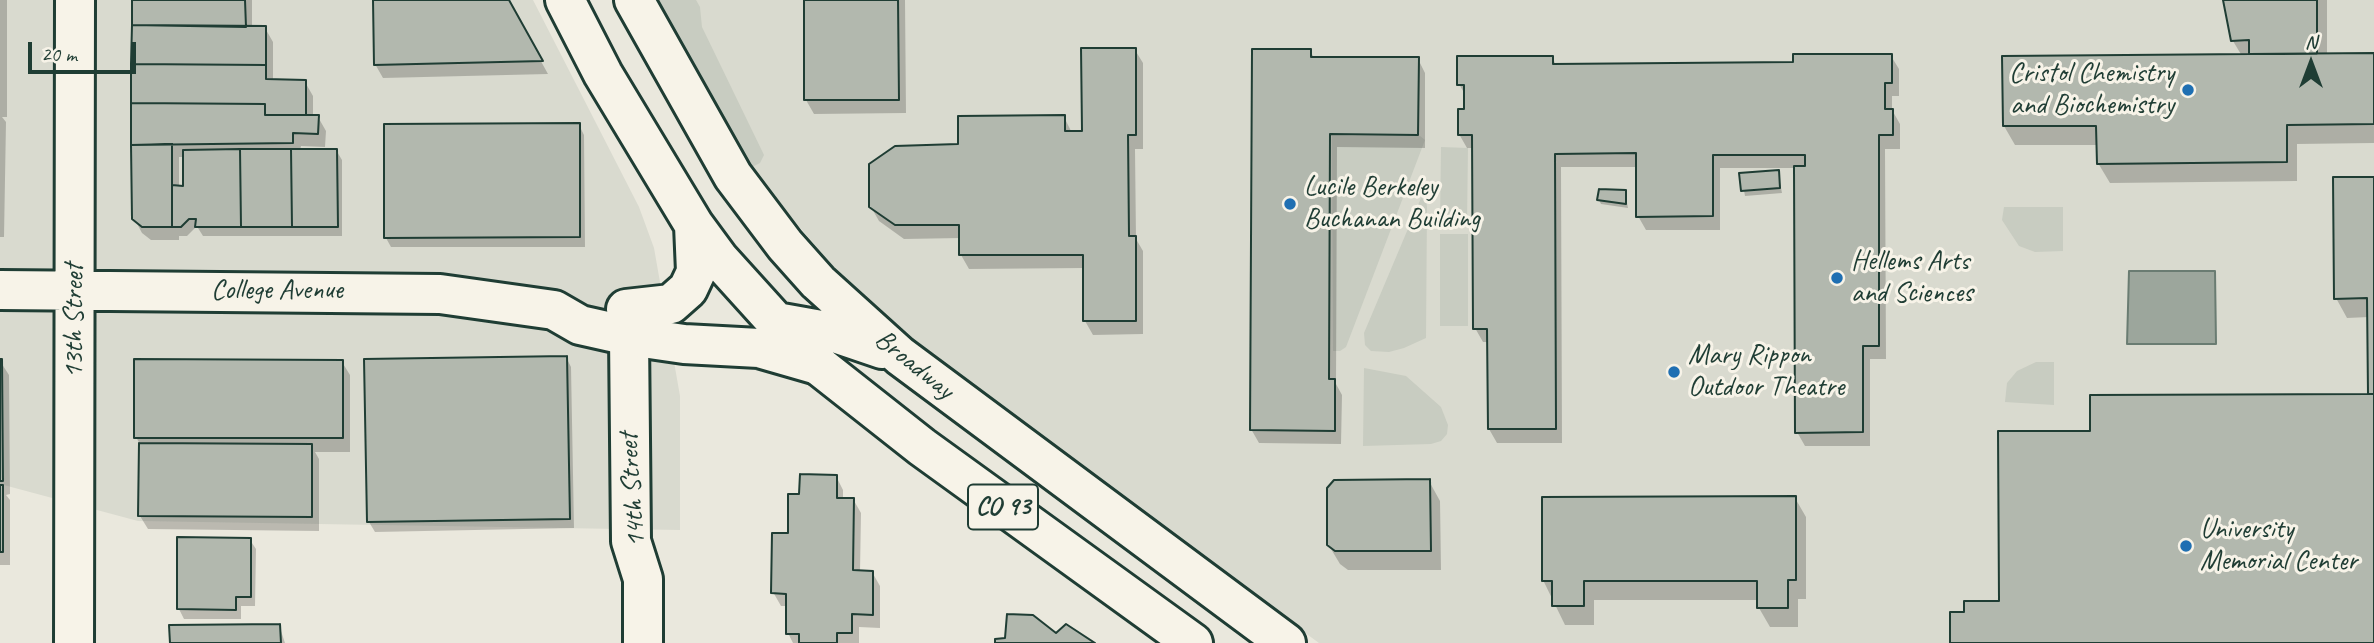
<!DOCTYPE html>
<style>
body{margin:0}
#map{position:relative;width:2374px;height:643px;overflow:hidden;background:#eae8dd;font-family:Caveat,sans-serif}
canvas{display:block}
.north{position:absolute;left:2276px;top:28px;width:70px;height:70px;-webkit-text-stroke:5px #f7f3e8;paint-order:stroke;rotate:0deg;font-size:19px;font-weight:700;line-height:28px;text-align:center;color:#1f3d34}
.north::after{content:'';display:block;margin:auto;width:24px;height:32px;background:#1f3d34;clip-path:polygon(50% 0,100% 100%,50% 72%,0 100%)}
.scale{position:absolute;left:28px;top:42px;width:108px;height:32px;box-sizing:border-box;border:4px solid #1f3d34;border-top:0;padding-left:9px;font-size:21px;line-height:24px;white-space:nowrap;color:#1f3d34;-webkit-text-stroke:5px #f7f3e8;paint-order:stroke}
</style>
<div id="map">
<canvas width="2374" height="643"></canvas>
<div class="north">N</div>
<div class="scale">20 m</div>
</div>
<script>
const ctx = document.querySelector('canvas').getContext('2d');
ctx.lineJoin = 'round';
function paint(path, color) { ctx.fillStyle = color; ctx.fill(path, 'evenodd'); }
const shape = rows => new Path2D(rows.map(r => 'M' + r).join(''));
function trace(path, color, width, dash) { ctx.strokeStyle = color; ctx.lineWidth = width; ctx.lineCap = dash ? 'butt' : 'round'; ctx.setLineDash(dash || []); ctx.stroke(path); }
function write(font, color, halo, rows, align = 'center') {
  ctx.font = font + ' Caveat,sans-serif'; ctx.lineWidth = 6; ctx.setLineDash([]); ctx.textBaseline = 'middle'; ctx.strokeStyle = halo; ctx.fillStyle = color; for (const [text, x, y, turn = 0] of rows) {
    ctx.save(); ctx.translate(x, y); ctx.rotate((+turn || 0) * Math.PI / 180); ctx.textAlign = isNaN(turn) ? turn : align; if (halo) ctx.strokeText(text, 0, 0); ctx.fillText(text, 0, 0); ctx.restore();
  }
}
paint(shape([
 [0,0,533,0,639,207,654,248,680,396,680,530,138,521,0,484],
 [656,0,2374,0,2374,643,1319,643,935,362,850,286,750,169]
]), '#d9dacf');
paint(shape([
 [656,0,696,0,700,7,702,27,764,155,760,163,752,167,699,82,698,71],
 [1332,136,1420,136,1425,140,1346,347,1340,351,1333,351],
 [1441,147,1468,148,1467,223,1440,223],
 [1421,198,1426,200,1427,207,1426,338,1404,348,1389,352,1371,351,1365,345,1364,333],
 [2004,207,2063,207,2063,251,2035,252,2019,246,2002,220],
 [1440,234,1468,234,1468,326,1440,326],
 [2036,362,2054,362,2054,405,2005,402,2007,383,2017,371],
 [1364,368,1406,376,1441,407,1448,425,1447,434,1441,441,1431,444,1363,446]
]), '#c8ccc1');
const water = shape([
 [2129,271,2215,271,2216,344,2127,344,2129,271]
]);
paint(water, '#9ca69c');
trace(water, '#6a7c72', 2);
paint(shape([
 [0,0,7,0,7,117,2,117,6,122,4,237,0,237],
 [134,0,252,0,252,28,265,28,273,42,273,81,305,82,313,96,313,117,318,117,326,131,325,147,301,146,300,151,336,150,342,160,342,236,203,236,198,228,195,228,187,236,179,236,179,240,151,240,142,233,134,218],
 [179,157,185,157,185,188,179,188],
 [375,0,507,0,548,74,383,78,375,64],
 [806,0,905,0,906,113,814,114,806,100],
 [2225,0,2327,0,2327,56,2374,55,2374,143,2297,144,2297,181,2110,183,2098,163,2098,145,2015,145,2004,126,2242,56,2233,41],
 [1135,50,1143,63,1143,149,1135,149,1136,239,1143,251,1143,334,1093,335,1085,321,1084,268,969,269,961,255,961,238,904,239,879,221,871,207,960,146,1064,117,1072,133,1084,133],
 [1310,51,1315,59,1418,59,1425,73,1425,148,1337,147,1336,384,1342,395,1341,444,1259,443,1251,429],
 [1891,56,1899,69,1899,96,1892,96,1892,110,1900,124,1900,149,1885,149,1886,359,1870,359,1870,446,1805,446,1797,432,1796,168,1720,168,1720,230,1646,230,1638,216,1638,167,1561,167,1562,443,1497,443,1489,429,1489,342,1483,342,1475,328,1474,148,1467,148,1459,134,1466,96,1459,84,1552,57,1556,65,1794,64],
 [579,125,584,135,585,247,391,247,386,238],
 [1778,172,1782,193,1745,196,1741,174],
 [2374,178,2374,643,1952,643,1966,613,2001,602,2092,432,2370,395,2369,317,2347,318,2336,298],
 [1625,192,1628,208,1601,204,1599,200],
 [566,357,571,367,574,528,375,532,369,522],
 [0,361,9,375,10,494,6,495,10,500,10,565,0,565],
 [342,362,350,375,350,452,315,452,319,459,319,531,148,529,140,516,141,446,136,437],
 [836,476,843,490,843,499,853,499,861,513,860,572,872,572,880,586,880,628,859,627,859,643,793,643,788,633,788,606,781,606,773,592,801,496],
 [1429,481,1440,501,1441,570,1348,570,1340,564,1328,544],
 [1795,498,1806,517,1806,599,1798,599,1798,627,1770,627,1759,608,1759,600,1594,600,1594,625,1565,625,1543,580],
 [250,540,256,549,255,606,241,606,241,619,184,619,179,609],
 [279,625,285,643,171,643]
]), '#0003');
const building = shape([
 [132,0,245,0,246,27,132,25,132,0],
 [373,0,509,0,543,61,374,65,373,0],
 [804,0,898,0,899,100,804,100,804,0],
 [2223,0,2317,0,2317,54,2249,54,2249,40,2231,41,2223,0],
 [132,25,266,26,266,65,131,64,132,25],
 [1081,48,1136,48,1136,135,1128,135,1129,236,1136,236,1136,321,1083,321,1083,255,959,255,959,225,895,225,869,207,869,164,895,146,958,144,958,116,1065,115,1065,131,1082,131,1081,48],
 [1252,49,1311,49,1311,57,1419,57,1418,135,1330,134,1329,379,1335,379,1335,431,1250,430,1252,49],
 [2374,53,2374,124,2287,125,2287,162,2097,164,2096,126,2003,126,2002,56,2374,53],
 [1793,54,1892,54,1892,83,1885,83,1885,109,1893,109,1893,135,1879,135,1879,346,1863,346,1863,432,1795,433,1794,166,1805,166,1805,155,1713,155,1713,216,1636,217,1636,153,1555,154,1556,429,1488,429,1487,329,1473,329,1472,135,1458,135,1458,109,1464,109,1464,85,1457,85,1457,56,1553,56,1553,64,1793,62,1793,54],
 [131,64,266,65,266,79,306,80,306,115,265,115,265,104,131,103,131,64],
 [131,103,265,104,265,115,319,115,318,134,293,133,293,143,131,145,131,103],
 [580,123,580,237,384,238,384,124,580,123],
 [172,144,172,227,142,227,132,219,131,145,172,144],
 [240,149,291,149,292,227,241,227,240,149],
 [240,149,241,227,195,227,196,219,189,219,181,227,172,227,172,185,183,186,183,150,240,149],
 [291,149,337,149,338,227,292,227,291,149],
 [1779,170,1780,188,1741,191,1739,173,1779,170],
 [2333,177,2374,177,2374,394,2368,394,2367,298,2334,299,2333,177],
 [1599,189,1626,190,1626,204,1597,200,1599,189],
 [567,356,570,519,367,522,364,359,567,356],
 [0,359,2,359,3,481,0,481,0,359],
 [134,359,343,360,343,438,134,438,134,359],
 [2368,394,2374,394,2374,643,1950,643,1950,612,1964,612,1964,601,1999,601,1998,431,2090,431,2090,395,2368,394],
 [139,443,312,444,312,517,138,516,139,443],
 [800,474,837,475,837,498,854,498,853,570,873,571,873,615,852,614,852,633,837,633,837,643,799,643,799,634,786,634,786,594,771,593,772,533,788,533,788,494,799,494,800,474],
 [1430,479,1431,551,1335,551,1327,545,1327,488,1334,480,1430,479],
 [0,485,3,485,3,552,0,552,0,485],
 [1796,496,1796,580,1788,580,1788,608,1757,608,1757,581,1584,581,1584,606,1552,606,1552,581,1542,581,1542,497,1796,496],
 [177,537,251,538,251,597,236,597,236,610,177,609,177,537],
 [1007,614,1033,615,1056,633,1066,624,1095,643,995,643,995,639,1005,638,1007,614],
 [280,624,281,643,170,643,169,625,280,624]
]);
paint(building, '#b2b8ae');
trace(building, '#1f3d34', 2);
const street = shape([
 [629,336,631,541,643,579,643,643]
]);
const secondary = shape([
 [0,290,440,294,554,310,580,325,629,336,684,344,759,348,818,365],
 [74,643,75,0]
]);
const primary = shape([
 [565,0,603,74,694,225,719,259,776,322,818,365,922,447,1193,643],
 [634,0,733,176,785,245,818,282,900,356,1286,643],
 [626,309,671,304,688,289,696,272,694,225],
 [776,322,832,332,882,349]
]);
trace(street, '#1f3d34', 44);
trace(secondary, '#1f3d34', 44);
trace(primary, '#1f3d34', 44);
trace(street, '#f7f3e8', 38);
trace(secondary, '#f7f3e8', 38);
trace(primary, '#f7f3e8', 38);
for (const [x, y, r, color] of [
 [2188,90,7,"#1f6fb2"],
 [1290,204,7,"#1f6fb2"],
 [1837,278,7,"#1f6fb2"],
 [1674,372,7,"#1f6fb2"],
 [2186,546,7,"#1f6fb2"]
]) { const dot = new Path2D(); dot.arc(x, y, r, 0, 2 * Math.PI); ctx.fillStyle = color; ctx.fill(dot); trace(dot, '#f7f3e8', 2.5); }
for (const [x, y, w] of [
 [1003,507,70]
]) { const box = new Path2D(); box.roundRect(x - w / 2, y - 22.5, w, 45, 5); ctx.fillStyle = '#f7f3e8'; ctx.fill(box); trace(box, '#1f3d34', 2); }
write('bold 26px', '#1f3d34', null, [
 ["CO 93",1003,507]
]);
write('28px', '#1f3d34', '#f7f3e8', [
 ["Cristol Chemistry",2174,74,"right"],
 ["and Biochemistry",2174,106,"right"],
 ["Lucile Berkeley",1304,188],
 ["Buchanan Building",1304,220],
 ["Hellems Arts",1851,262],
 ["and Sciences",1851,294],
 ["Mary Rippon",1688,356],
 ["Outdoor Theatre",1688,388],
 ["University",2200,530],
 ["Memorial Center",2200,562]
], 'left');
write('28px', '#1f3d34', '#f7f3e8', [
 ["College Avenue",277,291],
 ["13th Street",75,321,-90],
 ["Broadway",914,365,39],
 ["14th Street",633,490,-94]
]);
</script>
